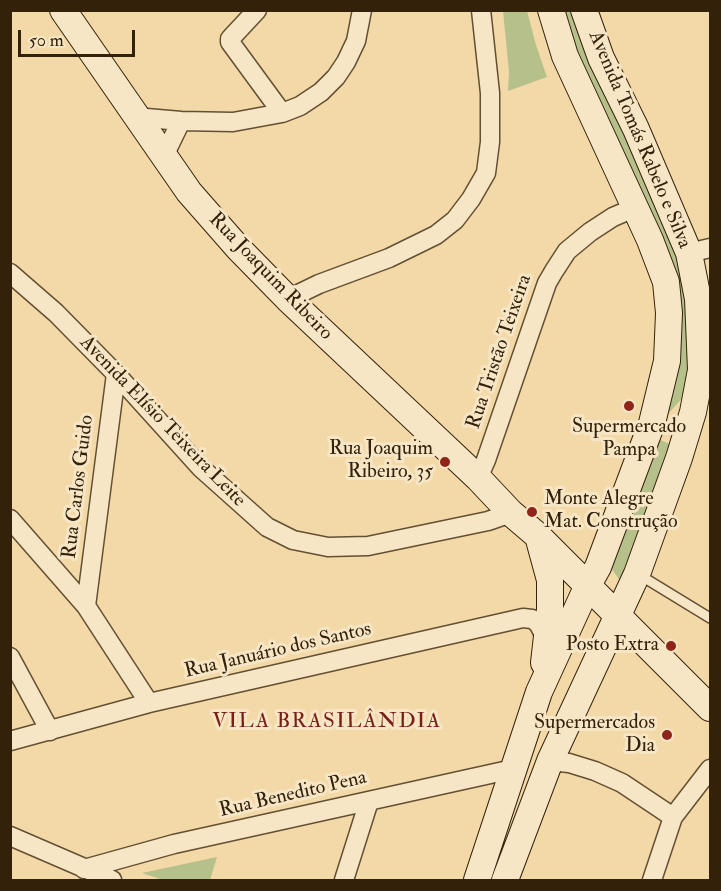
<!DOCTYPE html>
<meta charset="utf-8">
<style>
body{margin:0}
#map{position:relative;width:721px;height:891px;overflow:hidden;background:#f3d9a8;font-family:"IM FELL Double Pica",serif}
canvas{display:block}
.frame{position:absolute;inset:0;border:12px solid #33210a;pointer-events:none}
.scale{position:absolute;left:18px;top:30px;width:117px;height:27px;box-sizing:border-box;border:3px solid #33210a;border-top:0;padding-left:8px;font-size:18px;line-height:21px;white-space:nowrap;color:#33210a;-webkit-text-stroke:4px #f7e6c6;paint-order:stroke}
</style>
<div id="map">
<canvas width="721" height="891"></canvas>
<div class="frame"></div>
<div class="scale">50 m</div>
</div>
<script>
const ctx = document.querySelector('canvas').getContext('2d');
ctx.lineJoin = 'round';
function paint(path, color) { ctx.fillStyle = color; ctx.fill(path, 'evenodd'); }
const shape = rows => new Path2D(rows.map(r => 'M' + r).join(''));
function trace(path, color, width, dash) { ctx.strokeStyle = color; ctx.lineWidth = width; ctx.lineCap = dash ? 'butt' : 'round'; ctx.setLineDash(dash || []); ctx.stroke(path); }
function write(font, color, halo, rows, align = 'center') {
  ctx.font = font + ' "IM FELL Double Pica",serif'; ctx.lineWidth = 6; ctx.setLineDash([]); ctx.textBaseline = 'middle'; ctx.strokeStyle = halo; ctx.fillStyle = color; for (const [text, x, y, turn = 0] of rows) {
    ctx.save(); ctx.translate(x, y); ctx.rotate((+turn || 0) * Math.PI / 180); ctx.textAlign = isNaN(turn) ? turn : align; if (halo) ctx.strokeText(text, 0, 0); ctx.fillText(text, 0, 0); ctx.restore();
  }
}
paint(shape([
 [503,11,527,11,536,45,547,77,508,91,509,72],
 [563,11,576,11,670,235,683,276,689,327,691,368,684,396,668,414,679,337,617,145,601,103,586,75,572,41],
 [656,438,672,445,621,582,611,568],
 [217,857,210,880,163,880,142,873]
]), '#b6c08b');
const lane = shape([
 [638,574,710,618]
]);
const street = shape([
 [257,10,230,39,230,42,282,113],
 [135,117,181,121,233,122,282,113,300,106,321,92,336,77,346,62,356,41,362,10],
 [164,156,181,121],
 [689,253,710,248],
 [10,273,56,313,116,374,201,468,267,527,293,540,328,547,368,546,488,521,511,513],
 [288,299,319,284,389,258,436,235,455,220,471,199,486,173,490,142,490,93,481,10],
 [478,478,486,460,547,283,554,271,567,251,590,232,613,217,634,208],
 [10,519,86,606,149,703],
 [86,606,116,374],
 [10,657,50,731],
 [10,741,149,703,523,618,532,619,538,623,547,640],
 [550,761,569,763,595,771,622,783,673,817],
 [10,836,112,880],
 [84,869,174,844,513,769],
 [344,880,369,801],
 [652,880,673,817,710,769]
]);
const secondary = shape([
 [63,10,189,192,239,249,288,299,478,478,511,513,538,536,710,708],
 [538,536,550,580,550,609,544,663],
 [477,880,539,692,588,585,598,567,652,423,667,361,669,313,666,282,650,240,565,56,551,10],
 [505,880,550,761,637,574,679,458,693,412,701,370,698,299,689,253,636,129,601,58,584,10]
]);
trace(lane, '#634f32', 12);
trace(street, '#634f32', 21);
trace(secondary, '#33210a', 28);
trace(lane, '#f7e6c6', 9);
trace(street, '#f7e6c6', 18);
trace(secondary, '#f7e6c6', 26);
for (const [x, y, r, color] of [
 [629,406,6,"#8f2418"],
 [445,462,6,"#8f2418"],
 [532,512,6,"#8f2418"],
 [671,646,6,"#8f2418"],
 [667,735,6,"#8f2418"]
]) { const dot = new Path2D(); dot.arc(x, y, r, 0, 2 * Math.PI); ctx.fillStyle = color; ctx.fill(dot); trace(dot, '#f7e6c6', 2); }
write('20px', '#33210a', '#f7e6c6', [
 ["Avenida Tomás Rabelo e Silva",639,140,67],
 ["Rua Joaquim Ribeiro",270,277,46],
 ["Rua Tristão Teixeira",500,352,-71],
 ["Avenida Elísio Teixeira Leite",162,422,46],
 ["Rua Carlos Guido",79,487,-83],
 ["Rua Januário dos Santos",278,651,-13],
 ["Rua Benedito Pena",293,795,-13]
]);
write('20px', '#33210a', '#f7e6c6', [
 ["Supermercado",629,428,"center"],
 ["Pampa",629,451,"center"],
 ["Rua Joaquim",433,450],
 ["Ribeiro, 35",433,473],
 ["Monte Alegre",544,500,"left"],
 ["Mat. Construção",544,523,"left"],
 ["Posto Extra",659,646],
 ["Supermercados",655,724],
 ["Dia",655,747]
], 'right');
ctx.letterSpacing = '1.5px';
write('21px', '#7a1f14', '#f7e6c6', [
 ["VILA BRASILÂNDIA",327,722]
]);
ctx.letterSpacing = '0px';
</script>
